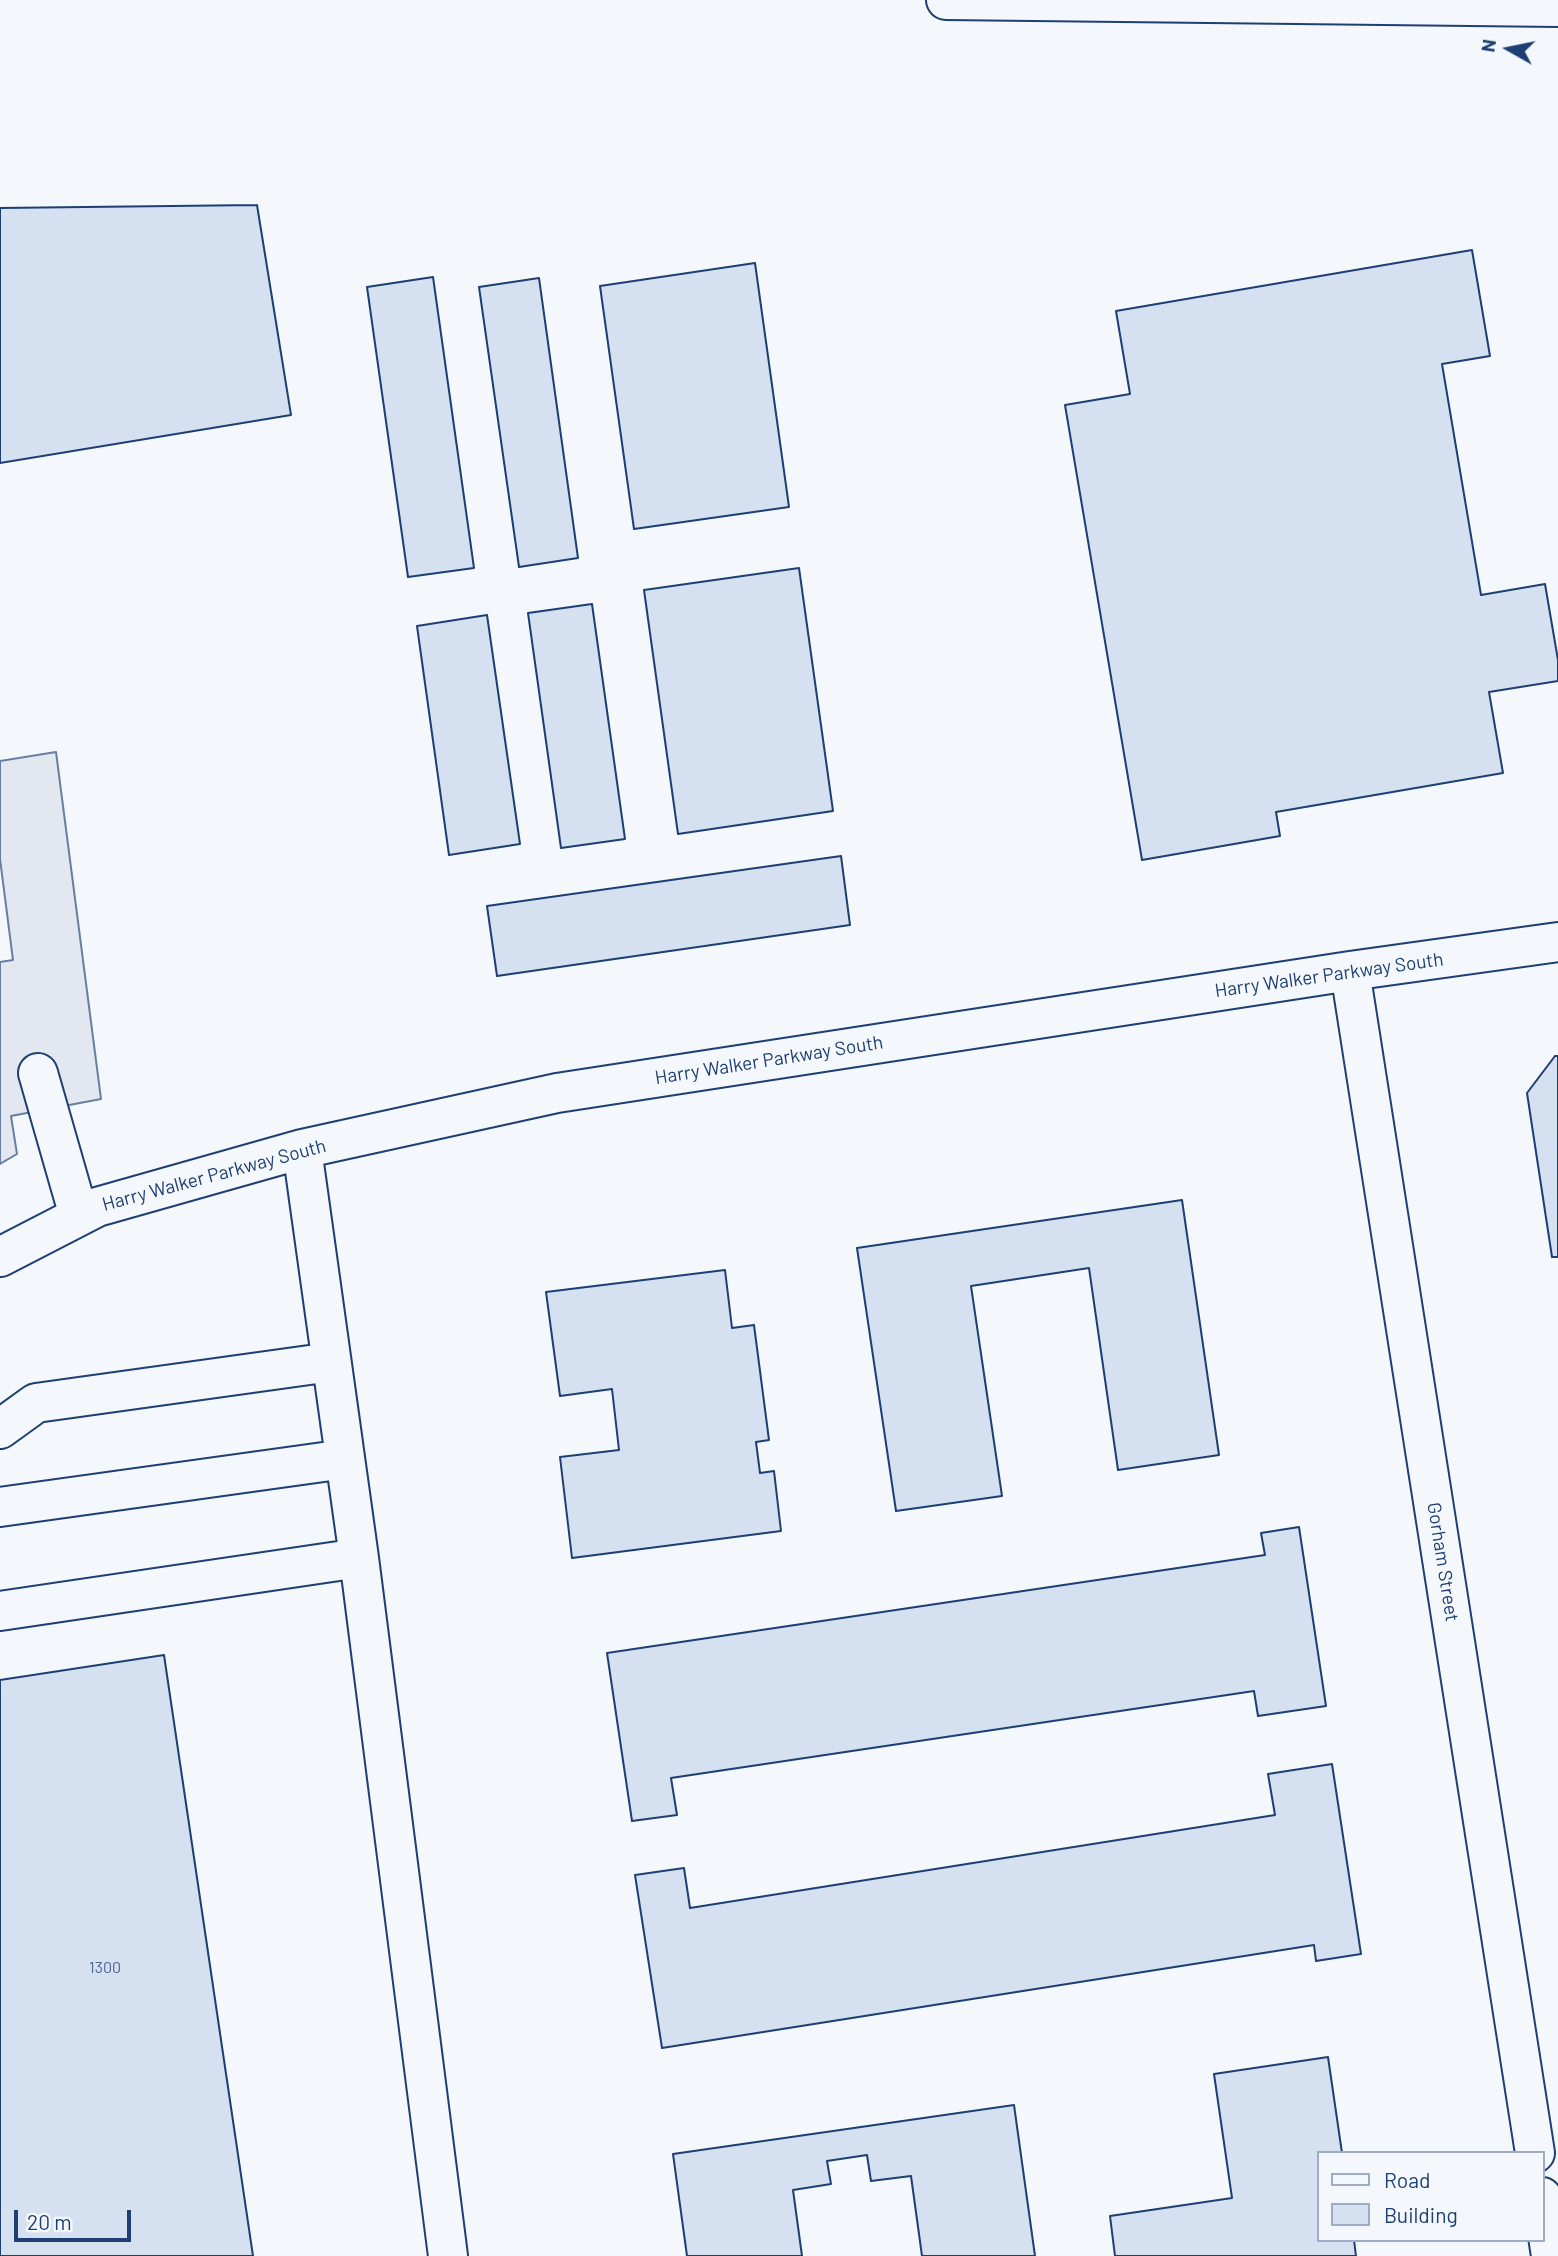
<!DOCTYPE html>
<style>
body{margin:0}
#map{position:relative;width:1558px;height:2256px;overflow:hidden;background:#f4f7fb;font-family:Barlow,sans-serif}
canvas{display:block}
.legend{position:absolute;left:1317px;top:2151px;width:228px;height:91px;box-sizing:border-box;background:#f4f7fb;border:2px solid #9eadc5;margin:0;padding:9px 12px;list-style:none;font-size:21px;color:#1d3f73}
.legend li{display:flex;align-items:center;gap:14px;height:35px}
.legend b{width:35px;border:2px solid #9eadc5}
.north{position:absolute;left:1474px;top:14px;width:70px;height:70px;-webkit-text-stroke:5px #f4f7fb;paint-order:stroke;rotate:279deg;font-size:19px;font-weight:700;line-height:28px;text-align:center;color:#1d3f73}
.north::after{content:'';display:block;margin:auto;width:24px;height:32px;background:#1d3f73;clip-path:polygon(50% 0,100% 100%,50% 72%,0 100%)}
.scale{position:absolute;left:14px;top:2210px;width:117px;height:32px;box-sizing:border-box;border:4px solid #1d3f73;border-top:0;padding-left:9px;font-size:21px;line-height:24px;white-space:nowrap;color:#1d3f73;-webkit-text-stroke:5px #f4f7fb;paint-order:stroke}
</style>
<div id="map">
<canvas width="1558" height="2256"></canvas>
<ul class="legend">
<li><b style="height:9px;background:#f4f7fb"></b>Road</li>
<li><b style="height:19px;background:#d5e0f0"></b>Building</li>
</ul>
<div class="north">N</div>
<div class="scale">20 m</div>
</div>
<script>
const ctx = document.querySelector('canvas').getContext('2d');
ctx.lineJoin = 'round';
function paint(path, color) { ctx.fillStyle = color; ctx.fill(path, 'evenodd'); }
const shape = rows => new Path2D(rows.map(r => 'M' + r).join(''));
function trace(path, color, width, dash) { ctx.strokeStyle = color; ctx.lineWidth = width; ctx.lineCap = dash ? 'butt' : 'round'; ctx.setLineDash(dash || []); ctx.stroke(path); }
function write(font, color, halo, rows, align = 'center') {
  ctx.font = font + ' Barlow,sans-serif'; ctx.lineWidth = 5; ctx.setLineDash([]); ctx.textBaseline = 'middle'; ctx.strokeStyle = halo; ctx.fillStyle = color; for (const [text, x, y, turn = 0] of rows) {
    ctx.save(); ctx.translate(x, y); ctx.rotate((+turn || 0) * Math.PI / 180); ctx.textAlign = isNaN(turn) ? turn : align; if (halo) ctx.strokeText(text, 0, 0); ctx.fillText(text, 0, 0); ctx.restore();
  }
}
const parking = shape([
 [56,752,101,1099,11,1116,17,1154,0,1164,0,962,13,960,0,859,0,761,56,752]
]);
paint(parking, '#e3e8f0');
trace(parking, '#687fa3', 2);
const building = shape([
 [257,205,291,415,0,463,0,208,257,205],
 [1472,250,1490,356,1442,364,1481,595,1545,584,1558,660,1558,681,1489,692,1503,773,1276,812,1280,836,1142,860,1065,405,1130,394,1116,311,1472,250],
 [755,263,789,507,634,529,600,286,755,263],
 [433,277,474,568,408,577,367,287,433,277],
 [539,278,578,558,519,567,479,287,539,278],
 [799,568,833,811,678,834,644,590,799,568],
 [592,604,625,839,561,848,528,613,592,604],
 [487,615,520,844,449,855,417,626,487,615],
 [841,856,850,925,497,976,487,906,841,856],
 [1555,1056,1558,1056,1558,1257,1552,1257,1527,1093,1555,1056],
 [1182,1200,1219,1455,1118,1470,1089,1268,971,1286,1002,1496,896,1511,857,1248,1182,1200],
 [725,1270,732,1328,754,1325,769,1440,756,1442,760,1473,774,1471,781,1531,572,1558,560,1457,619,1450,612,1389,560,1396,546,1292,725,1270],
 [1299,1527,1326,1706,1258,1716,1254,1691,671,1778,677,1815,632,1821,607,1653,1265,1555,1261,1533,1299,1527],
 [164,1655,253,2256,0,2256,0,1680,164,1655],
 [1332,1764,1361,1954,1316,1961,1314,1945,662,2048,635,1875,684,1868,690,1908,1275,1815,1268,1774,1332,1764],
 [1328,2057,1342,2153,1318,2153,1318,2240,1354,2240,1356,2256,1115,2256,1110,2216,1232,2198,1214,2074,1328,2057],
 [1014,2105,1035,2256,922,2256,911,2176,871,2181,867,2155,827,2161,831,2184,793,2190,802,2256,687,2256,673,2154,1014,2105]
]);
paint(building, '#d5e0f0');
trace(building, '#1d3f73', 2);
const minor = shape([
 [1350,971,1535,2153],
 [38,1073,79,1216],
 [302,1149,359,1558,448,2256],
 [0,1257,97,1207,302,1149,557,1093,1350,971,1558,942],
 [0,1429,36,1403,331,1362],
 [0,1507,345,1459],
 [0,1611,359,1558],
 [1542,2197,1551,2256]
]);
const highway = shape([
 [946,0,1558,7]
]);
trace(minor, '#1d3f73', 42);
trace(highway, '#1d3f73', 42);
trace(minor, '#f4f7fb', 38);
trace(highway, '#f4f7fb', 38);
write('16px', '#4b6792', null, [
 ["1300",105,1968]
]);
write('19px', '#1d3f73', '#f4f7fb', [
 ["Harry Walker Parkway South",1329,975,-8],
 ["Harry Walker Parkway South",769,1060,-9],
 ["Harry Walker Parkway South",214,1175,-15],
 ["Gorham Street",1443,1562,81]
]);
</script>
